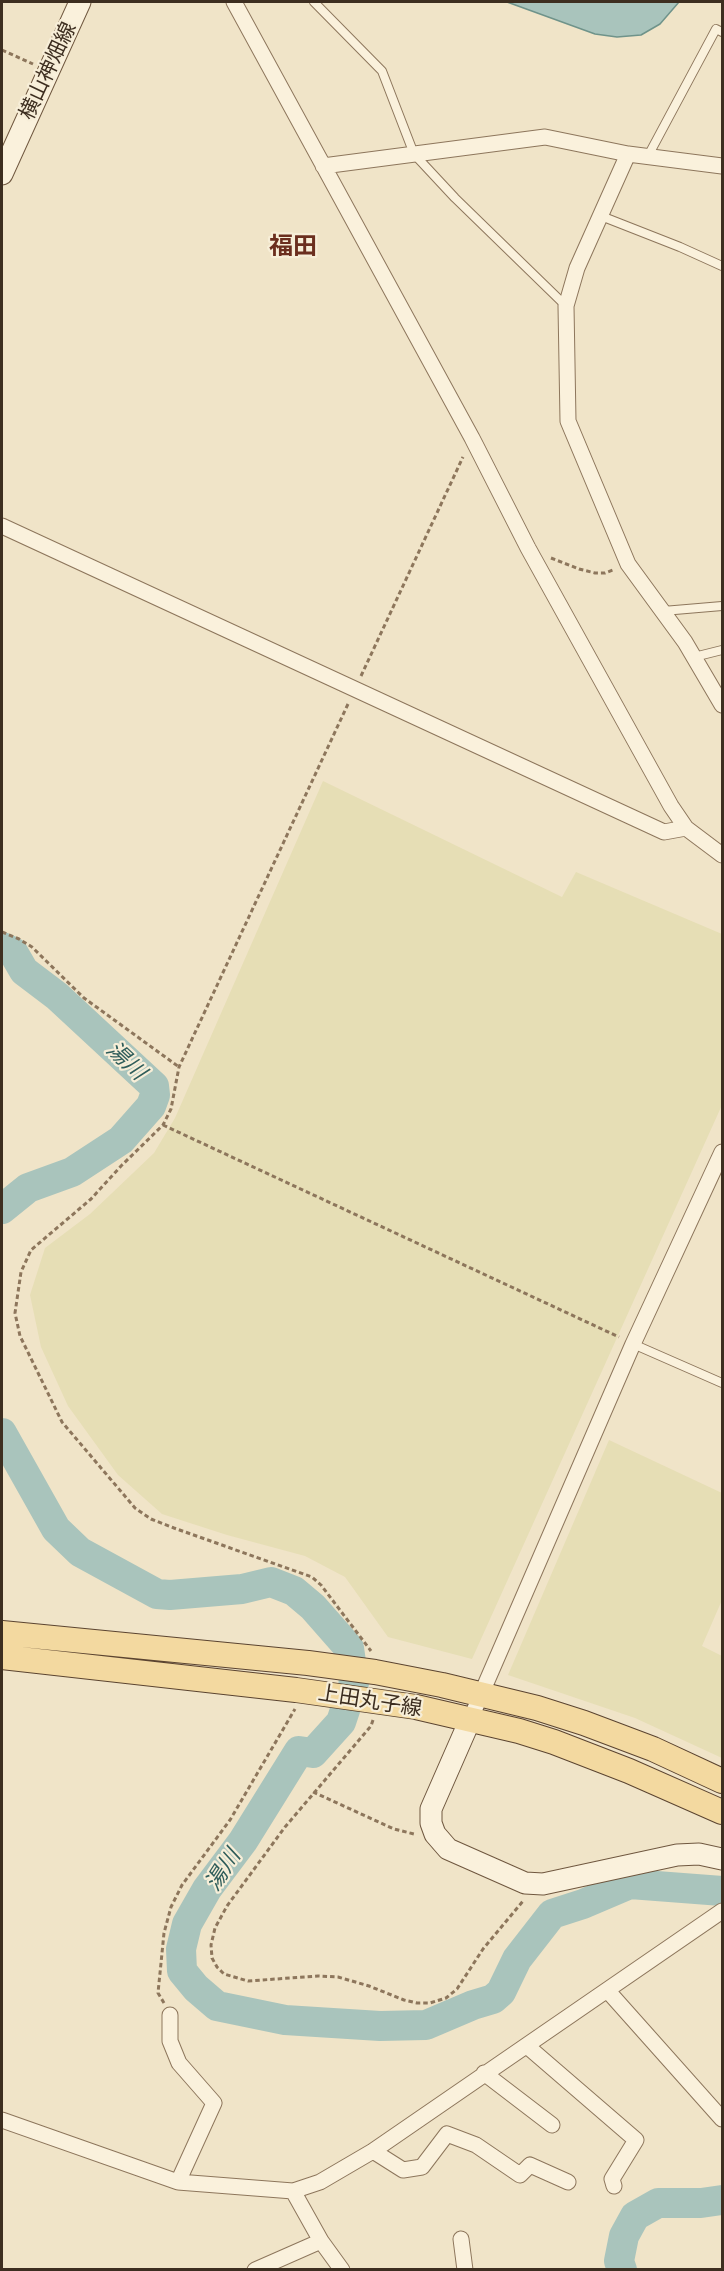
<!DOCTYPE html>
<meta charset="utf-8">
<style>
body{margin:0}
#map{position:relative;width:724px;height:2271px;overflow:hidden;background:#f0e4c8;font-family:"Crimson Pro",serif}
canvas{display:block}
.frame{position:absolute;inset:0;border:3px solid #3d2e20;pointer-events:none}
</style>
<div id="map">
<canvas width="724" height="2271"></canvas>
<div class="frame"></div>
</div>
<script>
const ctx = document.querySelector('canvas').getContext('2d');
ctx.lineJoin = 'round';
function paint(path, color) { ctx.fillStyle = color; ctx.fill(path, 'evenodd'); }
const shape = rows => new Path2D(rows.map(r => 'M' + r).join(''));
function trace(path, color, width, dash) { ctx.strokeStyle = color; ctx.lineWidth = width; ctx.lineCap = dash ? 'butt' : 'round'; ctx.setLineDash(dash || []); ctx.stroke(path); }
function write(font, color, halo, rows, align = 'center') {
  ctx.font = font + ' "Crimson Pro","Noto Sans JP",serif'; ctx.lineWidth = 4.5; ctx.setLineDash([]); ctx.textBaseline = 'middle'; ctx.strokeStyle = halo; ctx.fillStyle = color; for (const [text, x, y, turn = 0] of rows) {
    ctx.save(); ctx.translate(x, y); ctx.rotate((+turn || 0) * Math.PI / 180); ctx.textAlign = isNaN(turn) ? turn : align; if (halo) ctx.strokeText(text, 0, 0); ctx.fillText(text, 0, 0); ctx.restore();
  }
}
paint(shape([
 [323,781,562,897,576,872,722,934,722,1105,472,1659,388,1637,345,1577,305,1556,227,1535,162,1514,118,1475,68,1406,41,1347,30,1295,45,1248,90,1214,154,1153,175,1118],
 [609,1440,722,1493,722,1600,702,1646,722,1656,722,1758,635,1718,508,1675]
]), '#e6deb5');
const water = shape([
 [507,2,679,2,660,24,641,35,617,37,595,34,507,2]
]);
paint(water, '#a9c4bc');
trace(water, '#6f938a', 1.5);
trace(shape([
 [2,947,13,952,24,971,57,996,154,1086,155,1095,151,1106,121,1140,72,1172,28,1188,2,1209],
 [2,1433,56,1529,80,1552,157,1594,170,1595,242,1589,271,1582,294,1591,313,1607,349,1648,354,1683,341,1722,313,1753,299,1751,243,1841,207,1889,187,1924,181,1949,182,1971,196,1988,217,2006,285,2020,380,2026,426,2025,473,2005,493,1999,501,1992,517,1959,552,1914,583,1904,630,1884,722,1891],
 [622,2270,619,2261,624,2236,635,2216,658,2203,701,2203,722,2200]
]), '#a9c4bc', 30);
const lane = shape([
 [314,2,382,71,414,154,455,198,566,306],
 [648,156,716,29,722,32],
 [601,216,680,247,722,266],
 [663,611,722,606],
 [694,657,722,650],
 [633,1344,722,1383]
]);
const street = shape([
 [234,2,472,438,528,548,671,806,686,828,722,855],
 [628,154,577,268,566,306,568,421,628,564,685,642,722,705],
 [323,166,545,137,628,154,722,166],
 [2,526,664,832,686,828],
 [470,1720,633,1344,722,1152],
 [607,1990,722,2119],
 [170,2015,170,2041,179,2063,214,2103,178,2182],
 [527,2046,636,2140,612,2179,614,2186],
 [484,2073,552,2125],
 [2,2120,178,2182,293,2191,320,2182,373,2151,722,1911],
 [373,2151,403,2170,422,2167,447,2134,476,2145,520,2175,530,2165,568,2182],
 [293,2191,321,2241,342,2270],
 [461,2239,465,2270],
 [255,2270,321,2241]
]);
const secondary = shape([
 [2,174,80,2],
 [470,1720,431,1809,431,1823,435,1834,448,1849,525,1883,543,1884,677,1855,699,1854,722,1859]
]);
const primary = shape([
 [2,1633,308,1663,375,1672,442,1685,537,1708,584,1723,653,1749,722,1781],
 [2,1657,296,1690,416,1707,519,1731,554,1742,629,1771,722,1812]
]);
trace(lane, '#8d765c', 10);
trace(street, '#8d765c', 17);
trace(secondary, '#6f573f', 23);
trace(primary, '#5b4430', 26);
trace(shape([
 [2,50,33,64],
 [551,558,579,569,595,573,605,573,613,570],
 [361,676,463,457],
 [348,704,179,1067,171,1109,163,1125,121,1166,91,1199,31,1250,21,1272,15,1313,20,1336,62,1422,135,1508,151,1519,174,1528,312,1577,321,1585,371,1651],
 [2,932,19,939,32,947,84,998,179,1067],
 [163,1125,619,1337],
 [373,1720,371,1726,285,1827,227,1906,215,1928,211,1945,212,1958,217,1967,224,1974,248,1981,318,1976,338,1977,369,1986,404,2000,417,2003,430,2003,446,1998,457,1989,483,1949,523,1901],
 [313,1792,394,1829,414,1834],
 [164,2003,158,1993,164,1933,171,1907,182,1885,230,1820,295,1709]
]), '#8d765c', 3, [4.5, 3]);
trace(lane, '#faf1dc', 8);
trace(street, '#faf1dc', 15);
trace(secondary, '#faf1dc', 21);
trace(primary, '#f3d9a0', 24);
write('21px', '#3d2e20', '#f7eed8', [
 ["横山神畑線",48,71,-65],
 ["上田丸子線",370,1701,9]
]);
write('italic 22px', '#2f5d5a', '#f7eed8', [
 ["湯川",126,1061,43],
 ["湯川",223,1870,-57]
]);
write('bold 24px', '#6b2e1e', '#f7eed8', [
 ["福田",293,247]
]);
</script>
